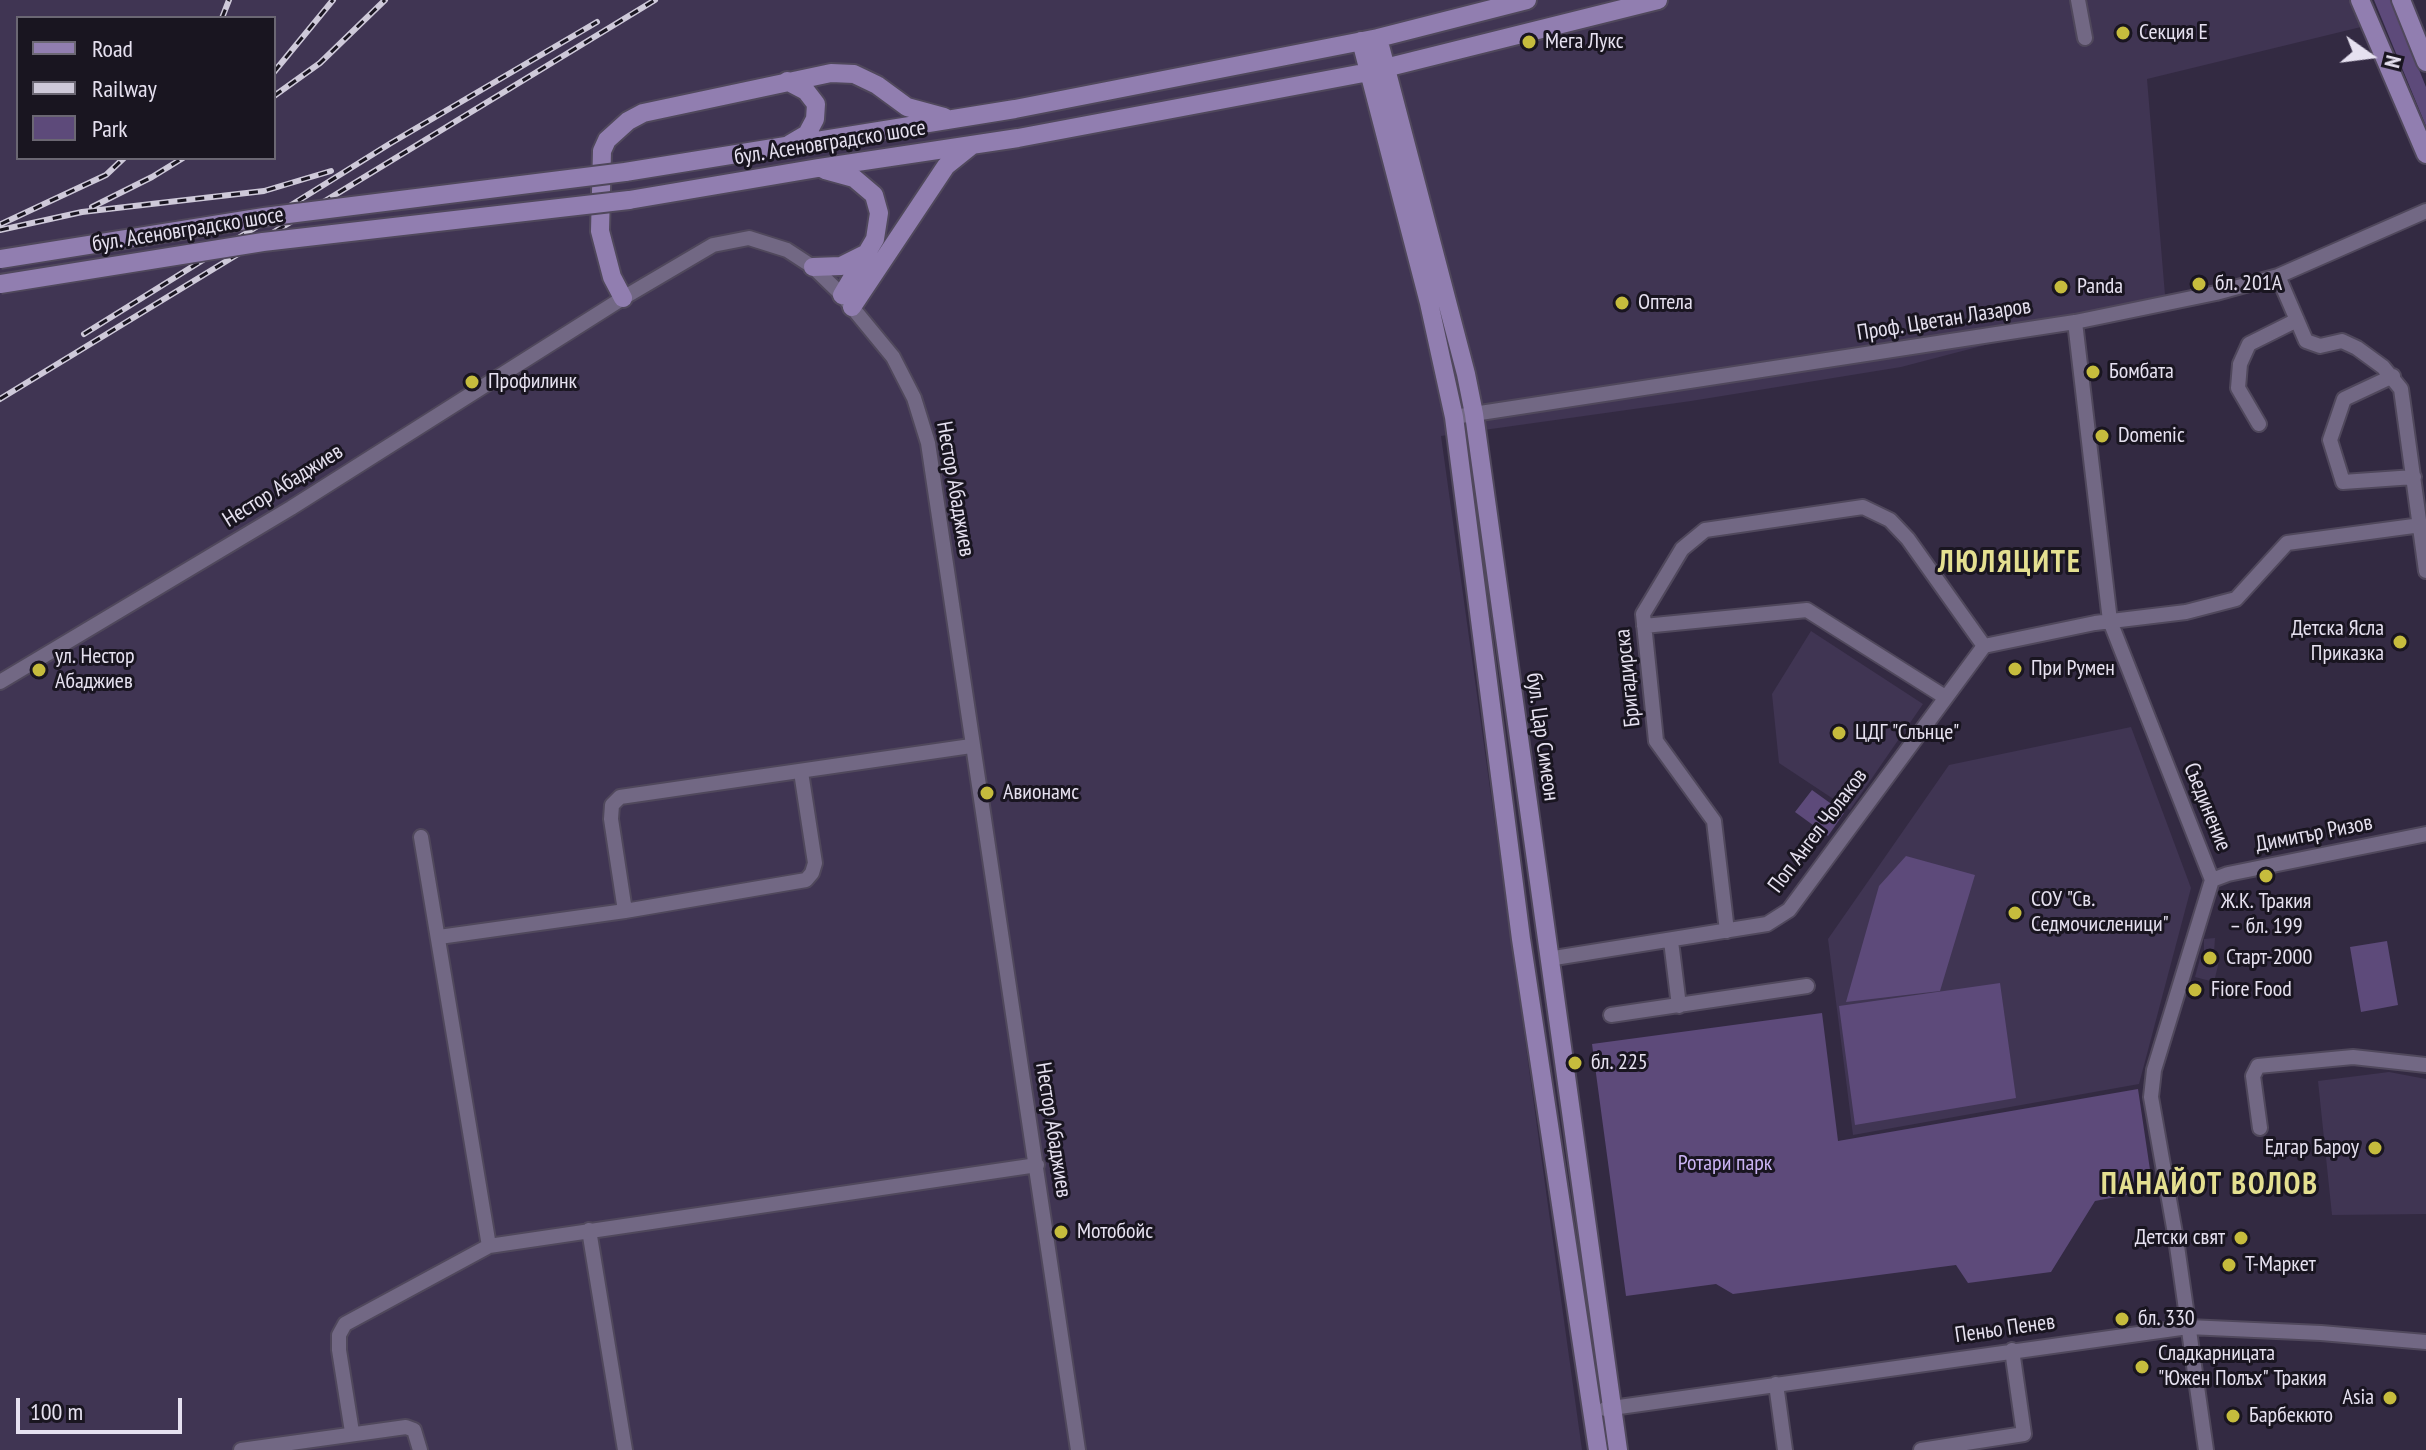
<!DOCTYPE html>
<meta charset="utf-8">
<style>
body{margin:0}
#map{position:relative;width:2426px;height:1450px;overflow:hidden;background:#332a42;font-family:"PT Sans Narrow",sans-serif}
canvas{display:block}
.legend{position:absolute;left:16px;top:16px;width:260px;height:144px;box-sizing:border-box;background:#191520;border:2px solid #6b6773;margin:0;padding:10px 14px;list-style:none;font-size:24px;color:#e6e1f0}
.legend li{display:flex;align-items:center;gap:16px;height:40px}
.legend b{width:40px;border:2px solid #6b6773}
.north{position:absolute;left:2330px;top:16px;width:80px;height:80px;-webkit-text-stroke:6px #191520;paint-order:stroke;rotate:104deg;font-size:22px;font-weight:700;line-height:32px;text-align:center;color:#e6e1f0}
.north::after{content:'';display:block;margin:auto;width:28px;height:36px;background:#e6e1f0;clip-path:polygon(50% 0,100% 100%,50% 72%,0 100%)}
.scale{position:absolute;left:16px;top:1398px;width:166px;height:36px;box-sizing:border-box;border:4px solid #e6e1f0;border-top:0;padding-left:10px;font-size:24px;line-height:28px;white-space:nowrap;color:#e6e1f0;-webkit-text-stroke:6px #191520;paint-order:stroke}
</style>
<div id="map">
<canvas width="2426" height="1450"></canvas>
<ul class="legend">
<li><b style="height:10px;background:#917eb0"></b>Road</li>
<li><b style="height:10px;background:#cec9d9"></b>Railway</li>
<li><b style="height:22px;background:#5d4a7a"></b>Park</li>
</ul>
<div class="north">N</div>
<div class="scale">100 m</div>
</div>
<script>
const ctx = document.querySelector('canvas').getContext('2d');
ctx.lineJoin = 'round';
function paint(path, color) { ctx.fillStyle = color; ctx.fill(path, 'evenodd'); }
const shape = rows => new Path2D(rows.map(r => 'M' + r).join(''));
function trace(path, color, width, dash) { ctx.strokeStyle = color; ctx.lineWidth = width; ctx.lineCap = dash ? 'butt' : 'round'; ctx.setLineDash(dash || []); ctx.stroke(path); }
function write(font, color, halo, rows, align = 'center') {
  ctx.font = font + ' "PT Sans Narrow",sans-serif'; ctx.lineWidth = 6; ctx.setLineDash([]); ctx.textBaseline = 'middle'; ctx.strokeStyle = halo; ctx.fillStyle = color; for (const [text, x, y, turn = 0] of rows) {
    ctx.save(); ctx.translate(x, y); ctx.rotate((+turn || 0) * Math.PI / 180); ctx.textAlign = isNaN(turn) ? turn : align; if (halo) ctx.strokeText(text, 0, 0); ctx.fillText(text, 0, 0); ctx.restore();
  }
}
paint(shape([
 [0,0,2350,0,2361,27,2147,79,2165,295,2104,314,1901,367,1691,401,1441,436,1582,1450,0,1450],
 [18,18,274,18,274,158,18,158],
 [1811,631,1923,704,1850,810,1779,763,1772,694],
 [2131,727,2191,888,2139,1084,1853,1135,1828,939,1949,765],
 [2215,938,2214,953,2219,954,2219,961,2214,982,2195,977,2201,955,2204,954,2204,939],
 [2389,1072,2426,1079,2426,1214,2332,1215,2318,1081]
]), '#403553');
paint(shape([
 [2374,0,2391,0,2426,87,2426,126],
 [1812,790,1844,813,1828,836,1795,812],
 [1906,856,1975,875,1940,991,1846,1002,1879,886],
 [2387,941,2398,1005,2361,1012,2350,947],
 [2000,983,2016,1098,1855,1125,1839,1006],
 [1822,1013,1838,1141,2138,1089,2153,1190,2095,1201,2051,1272,1968,1283,1956,1265,1733,1294,1716,1284,1626,1296,1592,1044]
]), '#5d4a7a');
const minor = shape([
 [2078,0,2085,38],
 [2278,276,2306,341,2320,346,2342,341,2357,348,2383,367,2401,389,2426,571],
 [2075,322,2110,621,2212,880,2154,1070,2151,1097,2176,1239,2206,1450],
 [2393,376,2344,399,2330,440,2343,482,2414,477],
 [1454,417,2075,322,2216,293,2278,276,2426,211],
 [2259,424,2238,388,2240,364,2249,344,2297,320],
 [1644,626,1807,610,1945,697],
 [0,682,291,508,623,298,713,245,749,238,787,250,813,267,842,295,893,357,914,398,928,443,1078,1450],
 [421,837,489,1246],
 [2212,880,2228,874,2426,834],
 [625,911,611,819,612,805,620,797,971,746],
 [1727,931,1714,821,1656,741,1643,614,1682,549,1705,530,1863,507,1890,520,1908,539,1984,646],
 [439,937,625,911,806,880,812,873,815,863,801,772],
 [1671,941,1679,1006],
 [1548,959,1767,924,1789,910,1984,646,2095,623,2186,612,2236,599,2287,543,2421,525],
 [1611,1015,1807,986],
 [2260,1128,2253,1076,2258,1066,2353,1057,2426,1065],
 [589,1230,625,1450],
 [1776,1384,1785,1450],
 [1605,1409,2188,1327,2321,1333,2426,1342],
 [352,1432,339,1350,339,1335,345,1324,489,1246,1037,1165],
 [241,1450,406,1427,414,1430,420,1450],
 [1921,1450,2024,1434,2012,1350]
]);
const major = shape([
 [2360,0,2426,154],
 [2401,0,2426,62],
 [1378,38,1466,374,1474,414,1618,1450],
 [1361,41,1429,303,1454,417,1521,939,1598,1450],
 [787,81,806,91,816,104,815,119,807,134,790,144],
 [825,170,854,178,874,195,879,213,875,239,842,295],
 [625,172,1015,109,1378,38,1527,0],
 [629,200,818,168,1018,138,1369,72,1658,0],
 [813,267,841,266,867,253],
 [623,298,612,277,600,231,602,151,607,140,628,121,643,113,831,73,854,74,877,85,907,107,944,117],
 [852,307,946,166,971,146]
]);
trace(minor, '#50485c', 18);
trace(major, '#50485c', 22);
trace(minor, '#726884', 14);
trace(major, '#917eb0', 18);
const rail = shape([
 [222,18,229,0],
 [274,72,333,0],
 [274,96,320,63,385,0],
 [92,207,152,177,183,158],
 [1,224,106,175,124,158],
 [0,230,82,212,264,191,331,171],
 [84,334,391,143,597,22],
 [0,399,655,0]
]);
trace(rail, '#cec9d9', 6);
trace(rail, '#191520', 3, [9]);
const majorBridge = shape([
 [0,259,264,217,625,172],
 [0,284,263,242,629,200]
]);
trace(majorBridge, '#50485c', 22, []);
trace(majorBridge, '#917eb0', 18);
for (const [x, y, r, color] of [
 [2123,33,8,"#c6bc3d"],
 [1529,42,8,"#c6bc3d"],
 [2199,284,8,"#c6bc3d"],
 [2061,287,8,"#c6bc3d"],
 [1622,303,8,"#c6bc3d"],
 [2093,372,8,"#c6bc3d"],
 [472,382,8,"#c6bc3d"],
 [2102,436,8,"#c6bc3d"],
 [2400,642,8,"#c6bc3d"],
 [2015,669,8,"#c6bc3d"],
 [39,670,8,"#c6bc3d"],
 [1839,733,8,"#c6bc3d"],
 [987,793,8,"#c6bc3d"],
 [2266,876,8,"#c6bc3d"],
 [2015,913,8,"#c6bc3d"],
 [2210,958,8,"#c6bc3d"],
 [2195,990,8,"#c6bc3d"],
 [1575,1063,8,"#c6bc3d"],
 [2375,1148,8,"#c6bc3d"],
 [1061,1232,8,"#c6bc3d"],
 [2241,1238,8,"#c6bc3d"],
 [2229,1265,8,"#c6bc3d"],
 [2122,1319,8,"#c6bc3d"],
 [2142,1367,8,"#c6bc3d"],
 [2390,1398,8,"#c6bc3d"],
 [2233,1416,8,"#c6bc3d"]
]) { const dot = new Path2D(); dot.arc(x, y, r, 0, 2 * Math.PI); ctx.fillStyle = color; ctx.fill(dot); trace(dot, '#191520', 3); }
write('22px', '#e6e1f0', '#191520', [
 ["Секция E",2139,33],
 ["Мега Лукс",1545,42],
 ["бл. 201А",2215,284],
 ["Panda",2077,287],
 ["Оптела",1638,303],
 ["Бомбата",2109,372],
 ["Профилинк",488,382],
 ["Domenic",2118,436],
 ["Детска Ясла",2384,629,"right"],
 ["Приказка",2384,654,"right"],
 ["ул. Нестор",55,657],
 ["Абаджиев",55,682],
 ["При Румен",2031,669],
 ["ЦДГ \"Слънце\"",1855,733],
 ["Авионамс",1003,793],
 ["СОУ \"Св.",2031,900],
 ["Седмочисленици\"",2031,925],
 ["Ж.К. Тракия",2266,902,"center"],
 ["– бл. 199",2266,927,"center"],
 ["Старт-2000",2226,958],
 ["Fiore Food",2211,990],
 ["бл. 225",1591,1063],
 ["Едгар Бароу",2359,1148,"right"],
 ["Мотобойс",1077,1232],
 ["Детски свят",2225,1238,"right"],
 ["Т-Маркет",2245,1265],
 ["бл. 330",2138,1319],
 ["Сладкарницата",2158,1354],
 ["\"Южен Полъх\" Тракия",2158,1379],
 ["Asia",2374,1398,"right"],
 ["Барбекюто",2249,1416]
], 'left');
write('22px', '#e6e1f0', '#191520', [
 ["бул. Асеновградско шосе",830,143,-9],
 ["бул. Асеновградско шосе",188,230,-9],
 ["Проф. Цветан Лазаров",1944,320,-9],
 ["Нестор Абаджиев",283,486,-32],
 ["Нестор Абаджиев",955,489,80],
 ["Бригадирска",1628,678,-96],
 ["бул. Цар Симеон",1542,737,82],
 ["Съединение",2207,807,68],
 ["Поп Ангел Чолаков",1818,831,-53],
 ["Димитър Ризов",2314,834,-11],
 ["Нестор Абаджиев",1053,1130,81],
 ["Пеньо Пенев",2005,1329,-8]
]);
write('22px', '#cbb4f4', '#191520', [
 ["Ротари парк",1725,1164]
]);
ctx.letterSpacing = '2px';
write('bold 30px', '#e4df90', '#191520', [
 ["ЛЮЛЯЦИТЕ",2010,563],
 ["ПАНАЙОТ ВОЛОВ",2210,1185]
]);
ctx.letterSpacing = '0px';
</script>
